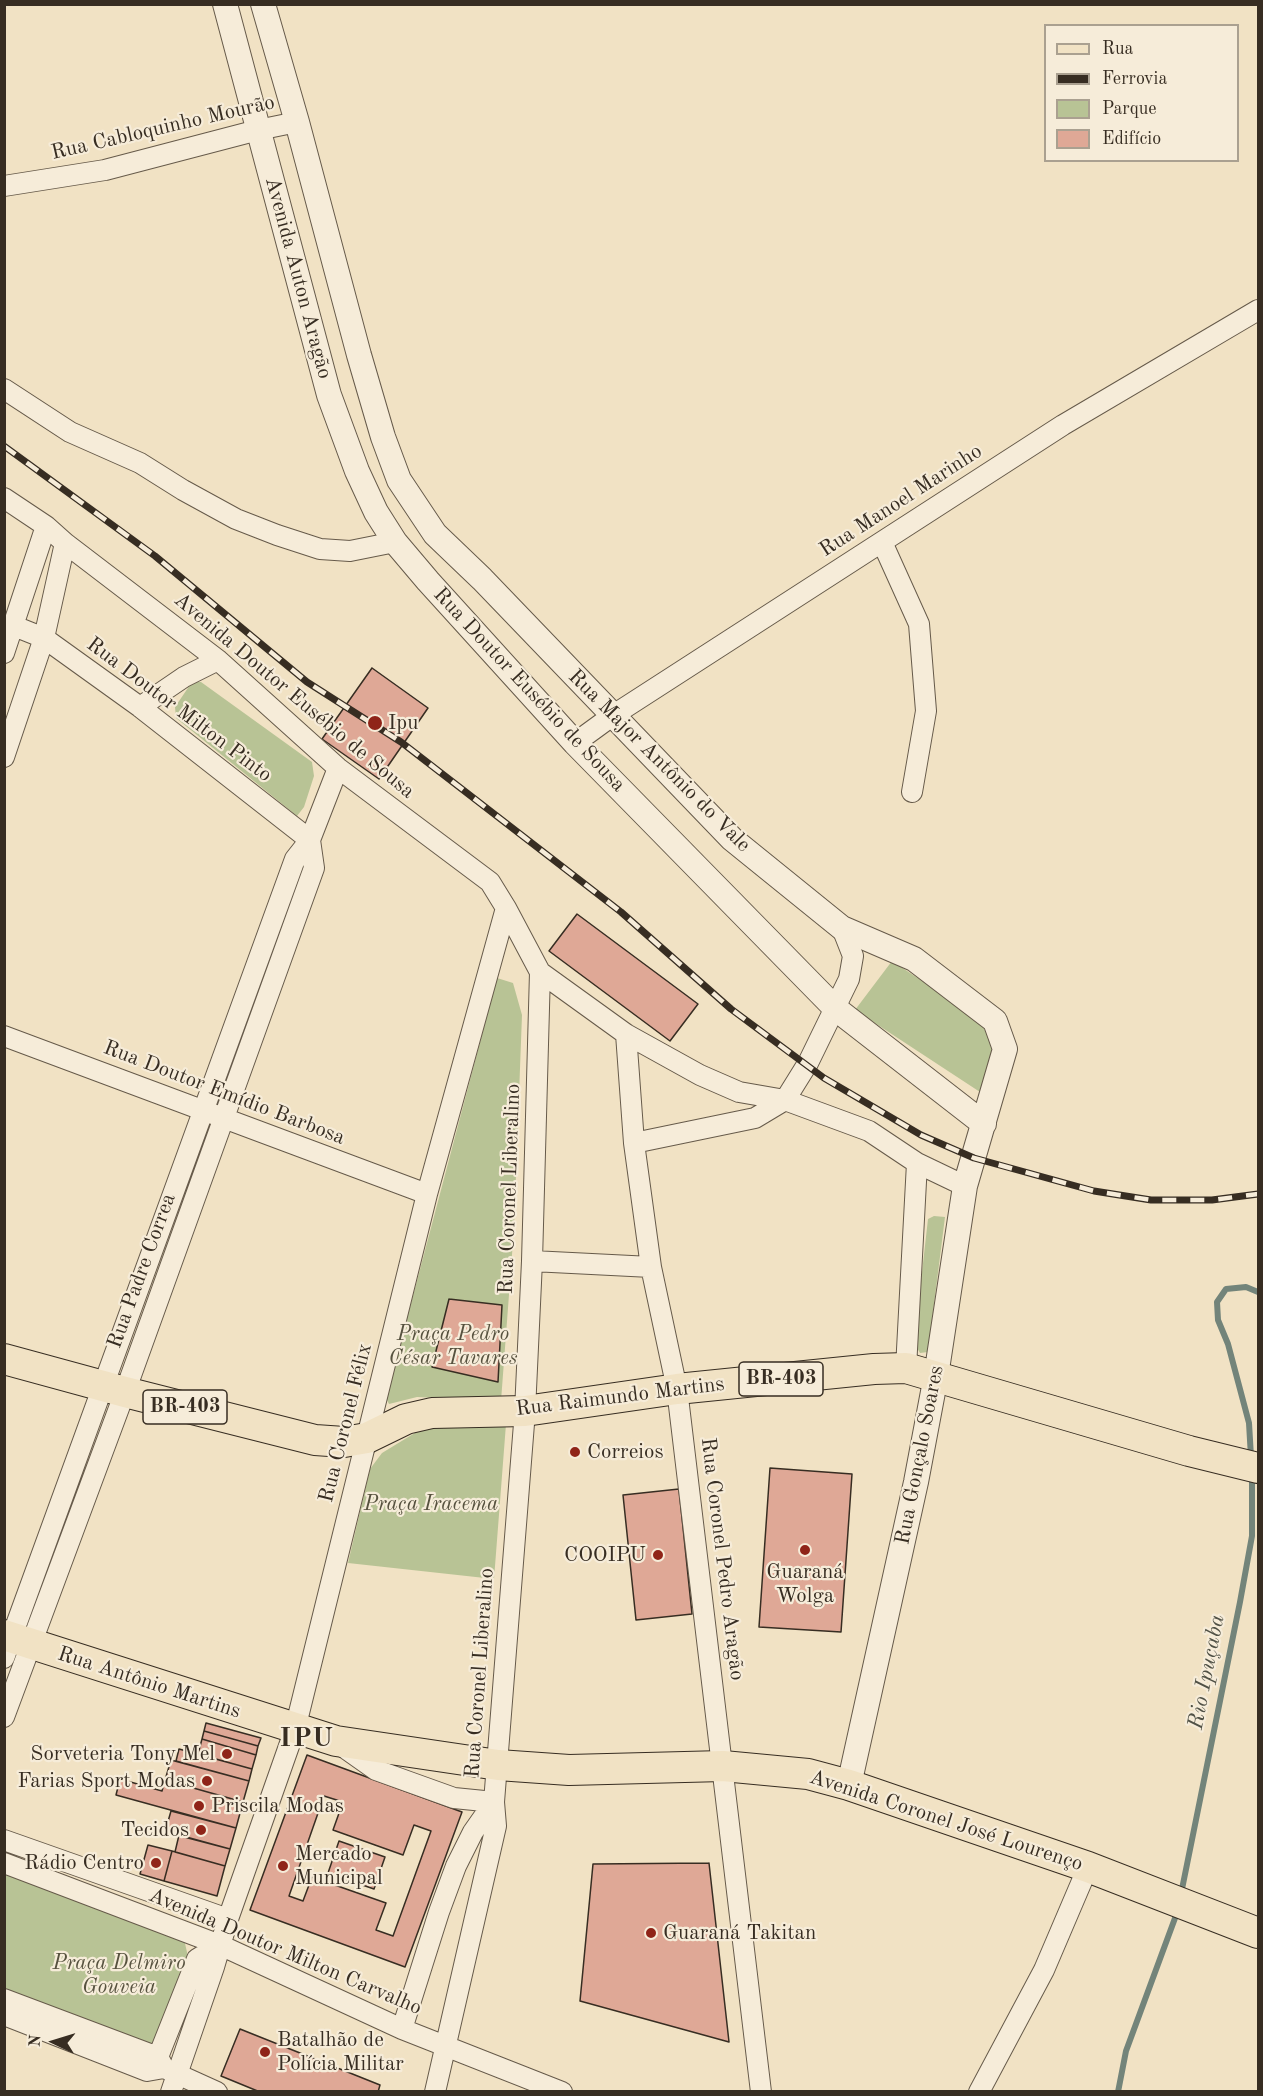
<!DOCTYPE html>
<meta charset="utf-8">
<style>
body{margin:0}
#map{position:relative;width:1263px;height:2096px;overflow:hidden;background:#f1e2c4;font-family:"Old Standard TT",serif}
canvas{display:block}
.frame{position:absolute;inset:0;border:6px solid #372d22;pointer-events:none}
.legend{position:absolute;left:1044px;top:24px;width:195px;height:138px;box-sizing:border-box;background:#f6ecd9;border:2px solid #aaa090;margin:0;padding:8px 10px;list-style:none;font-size:18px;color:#372d22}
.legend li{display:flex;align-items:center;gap:12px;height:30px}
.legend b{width:30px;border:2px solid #aaa090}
.north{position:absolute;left:24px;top:2012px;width:60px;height:60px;-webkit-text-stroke:4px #f6ecd9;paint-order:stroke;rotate:274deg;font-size:16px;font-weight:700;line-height:24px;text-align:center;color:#372d22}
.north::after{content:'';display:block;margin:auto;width:21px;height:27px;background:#372d22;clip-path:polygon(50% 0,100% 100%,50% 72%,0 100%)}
</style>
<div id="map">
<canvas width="1263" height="2096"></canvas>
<div class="frame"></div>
<ul class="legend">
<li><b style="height:8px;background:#f1e2c4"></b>Rua</li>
<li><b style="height:8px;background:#372d22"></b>Ferrovia</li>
<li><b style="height:16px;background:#b8c395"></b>Parque</li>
<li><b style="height:16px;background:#dfa896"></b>Edifício</li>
</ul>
<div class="north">N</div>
</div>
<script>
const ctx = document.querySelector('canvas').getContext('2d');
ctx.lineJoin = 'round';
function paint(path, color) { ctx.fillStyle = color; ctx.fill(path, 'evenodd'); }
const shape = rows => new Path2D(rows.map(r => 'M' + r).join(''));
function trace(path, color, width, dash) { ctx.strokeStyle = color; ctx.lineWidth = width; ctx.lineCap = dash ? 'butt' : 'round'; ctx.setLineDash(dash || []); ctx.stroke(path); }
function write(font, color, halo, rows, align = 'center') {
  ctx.font = font + ' "Old Standard TT",serif'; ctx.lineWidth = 4.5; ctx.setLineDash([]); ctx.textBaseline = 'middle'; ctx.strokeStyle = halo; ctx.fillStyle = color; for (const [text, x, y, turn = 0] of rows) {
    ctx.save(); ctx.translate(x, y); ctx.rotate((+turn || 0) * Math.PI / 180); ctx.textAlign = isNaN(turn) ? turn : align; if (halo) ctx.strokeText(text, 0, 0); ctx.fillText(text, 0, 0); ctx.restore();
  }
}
paint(shape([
 [192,682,201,682,312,762,314,776,304,807,297,816,176,718,175,707],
 [892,961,978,1018,994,1046,980,1092,855,1010],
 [497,978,513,983,522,1015,514,1228,501,1401,417,1397,389,1404,386,1398],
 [934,1216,945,1217,928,1352,920,1353,914,1343,928,1219],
 [506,1424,494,1579,348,1563,370,1469,382,1453,423,1428],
 [4,1871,184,1939,189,1961,158,2042,148,2046,5,1994]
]), '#b8c395');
trace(shape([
 [1251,1457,1249,1423,1228,1344,1218,1320,1217,1302,1226,1289,1246,1287,1258,1292],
 [1181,1894,1240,1602,1252,1536,1252,1476],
 [1118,2092,1126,2051,1178,1910]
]), '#73847a', 6);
const building = shape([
 [372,668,428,708,379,779,322,739,372,668],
 [577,914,698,1004,670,1041,549,951,577,914],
 [449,1299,502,1305,498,1382,432,1367,449,1299],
 [770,1468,852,1474,841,1632,759,1627,770,1468],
 [679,1489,692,1614,636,1620,623,1495,679,1489],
 [206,1723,261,1738,258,1746,204,1731,206,1723],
 [204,1731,258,1746,256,1755,202,1739,204,1731],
 [202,1739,256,1755,252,1769,198,1754,202,1739],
 [179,1749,252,1769,249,1781,176,1761,179,1749],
 [307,1755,462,1812,405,1967,250,1910,307,1755],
 [324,1796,343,1802,333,1830,403,1855,414,1825,431,1831,393,1936,376,1930,386,1903,312,1877,303,1901,289,1896,324,1796],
 [171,1760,249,1781,243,1802,165,1780,171,1760],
 [120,1779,162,1791,165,1780,243,1802,236,1828,116,1795,120,1779],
 [171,1811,236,1828,230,1849,165,1832,171,1811],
 [179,1835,230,1849,225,1866,175,1852,179,1835],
 [339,1841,385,1857,374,1889,328,1873,339,1841],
 [148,1845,172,1851,164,1881,140,1874,148,1845],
 [172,1851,225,1866,217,1896,164,1881,172,1851],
 [709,1863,729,2042,580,2001,593,1864,709,1863],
 [240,2029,380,2085,378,2092,260,2092,221,2076,240,2029]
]);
paint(building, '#dfa896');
trace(building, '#372d22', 1.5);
const minor = shape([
 [4,186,105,170,258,130,297,122],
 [4,389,70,432,140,463,183,490,236,519,277,535,320,549,350,551,395,542],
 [4,498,46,526,65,543,218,660,338,768,490,882,506,908,540,972,626,1034,700,1075,739,1092,785,1100,869,1131,917,1163,965,1186],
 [882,542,919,624,926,711,912,792],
 [14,626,44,638,140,707,310,840],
 [4,653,46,526],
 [140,707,184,677,218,660],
 [575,743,612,716,1063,425,1258,310],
 [4,757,44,638,65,543],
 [626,1034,634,1143,651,1267,677,1389,761,2092],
 [4,1036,427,1194],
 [634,1143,755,1118,785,1100,808,1063,849,979,853,956,842,928],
 [532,1261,651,1267],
 [906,1368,917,1163],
 [4,1658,295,859,310,840,338,768],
 [4,1717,125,1392,314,868,310,840],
 [342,1746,376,1770,454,1798,494,1802],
 [4,1840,228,1919],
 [4,1863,220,1945,402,2029,562,2092],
 [4,1999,158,2057,164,2068,217,2092],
 [4,2015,147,2071,164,2068],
 [402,2029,439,1912,456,1866,473,1832,494,1802],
 [158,2057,197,1959,220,1945],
 [171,2092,214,1967,228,1919,295,1729,427,1194,506,908],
 [435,2092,496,1826,494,1802,525,1411,532,1261,540,972],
 [979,2092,1044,1970,1088,1867]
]);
const tertiary = shape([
 [225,4,329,395,357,471,376,512,395,542,428,581,575,743,836,1009,984,1124],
 [263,4,297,122,359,355,383,437,399,480,435,534,482,579,732,839,842,928,914,959,995,1021,1005,1049,965,1186,936,1376,916,1482,849,1785]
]);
const primary = shape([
 [4,1359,125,1392,315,1440,344,1442,367,1438,406,1419,432,1413,525,1411,677,1389,874,1369,906,1368,1189,1451,1258,1468],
 [4,1635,336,1741,498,1765,569,1770,723,1766,808,1774,849,1785,1088,1867,1258,1933]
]);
trace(minor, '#665a4a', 22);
trace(tertiary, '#665a4a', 26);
trace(primary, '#372d22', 32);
trace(minor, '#f6ecd9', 20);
trace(tertiary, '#f6ecd9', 24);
trace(primary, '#f1e2c4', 30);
const rail = shape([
 [4,446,155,556,307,682,401,742,621,912,731,1009,824,1078,921,1135,974,1158,1094,1191,1151,1200,1212,1200,1258,1194]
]);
trace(rail, '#372d22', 7);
trace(rail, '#f6ecd9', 4.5, [14]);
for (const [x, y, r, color] of [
 [375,723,8,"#8f2418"],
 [575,1452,6,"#8f2418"],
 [805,1550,6,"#8f2418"],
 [658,1555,6,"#8f2418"],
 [227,1754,6,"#8f2418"],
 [207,1781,6,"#8f2418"],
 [199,1806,6,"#8f2418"],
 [201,1830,6,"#8f2418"],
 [156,1863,6,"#8f2418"],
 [283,1866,6,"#8f2418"],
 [651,1933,6,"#8f2418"],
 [265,2052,6,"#8f2418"]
]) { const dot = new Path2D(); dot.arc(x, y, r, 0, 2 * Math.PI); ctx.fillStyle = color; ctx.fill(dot); trace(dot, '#f6ecd9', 2); }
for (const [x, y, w] of [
 [781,1379,84],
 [185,1407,84]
]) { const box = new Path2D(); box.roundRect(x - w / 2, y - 17, w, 34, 4.5); ctx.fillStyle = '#f6ecd9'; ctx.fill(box); trace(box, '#372d22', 1.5); }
write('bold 20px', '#372d22', null, [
 ["BR-403",781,1379],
 ["BR-403",185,1407]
]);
write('21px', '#372d22', '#f6ecd9', [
 ["Rua Cabloquinho Mourão",163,128,-13],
 ["Avenida Auton Aragão",298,278,75],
 ["Rua Manoel Marinho",901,501,-33],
 ["Rua Doutor Eusébio de Sousa",529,690,47],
 ["Avenida Doutor Eusébio de Sousa",294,696,40],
 ["Rua Doutor Milton Pinto",179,710,37],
 ["Rua Major Antônio do Vale",659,761,45],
 ["Rua Doutor Emídio Barbosa",224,1093,21],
 ["Rua Coronel Liberalino",510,1189,-88],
 ["Rua Padre Correa",142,1271,-70],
 ["Rua Raimundo Martins",620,1397,-7],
 ["Rua Coronel Félix",346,1423,-76],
 ["Rua Gonçalo Soares",920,1455,-79],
 ["Rua Coronel Pedro Aragão",722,1559,83],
 ["Rua Coronel Liberalino",480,1673,-86],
 ["Rua Antônio Martins",149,1683,18],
 ["Avenida Coronel José Lourenço",946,1821,18],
 ["Avenida Doutor Milton Carvalho",285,1952,23]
]);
write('21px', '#372d22', '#f6ecd9', [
 ["Ipu",388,723],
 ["Correios",587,1452],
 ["COOIPU",646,1555,"right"],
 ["Guaraná",805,1572,"center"],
 ["Wolga",805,1596,"center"],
 ["Sorveteria Tony Mel",215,1754,"right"],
 ["Farias Sport Modas",195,1781,"right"],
 ["Priscila Modas",211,1806],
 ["Tecidos",189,1830,"right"],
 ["Mercado",295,1854],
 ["Municipal",295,1878],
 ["Rádio Centro",144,1863,"right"],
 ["Guaraná Takitan",663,1933],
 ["Batalhão de",277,2040],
 ["Polícia Militar",277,2064]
], 'left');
write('italic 21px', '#57523f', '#f6ecd9', [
 ["Praça Pedro",453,1334],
 ["César Tavares",453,1358],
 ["Praça Iracema",431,1504],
 ["Praça Delmiro",119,1963],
 ["Gouveia",119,1987]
]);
write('italic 22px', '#505146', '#f6ecd9', [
 ["Rio Ipuçaba",1207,1672,-79]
]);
ctx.letterSpacing = '1.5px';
write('bold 27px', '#372d22', '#f6ecd9', [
 ["IPU",307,1739]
]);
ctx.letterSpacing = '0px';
</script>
